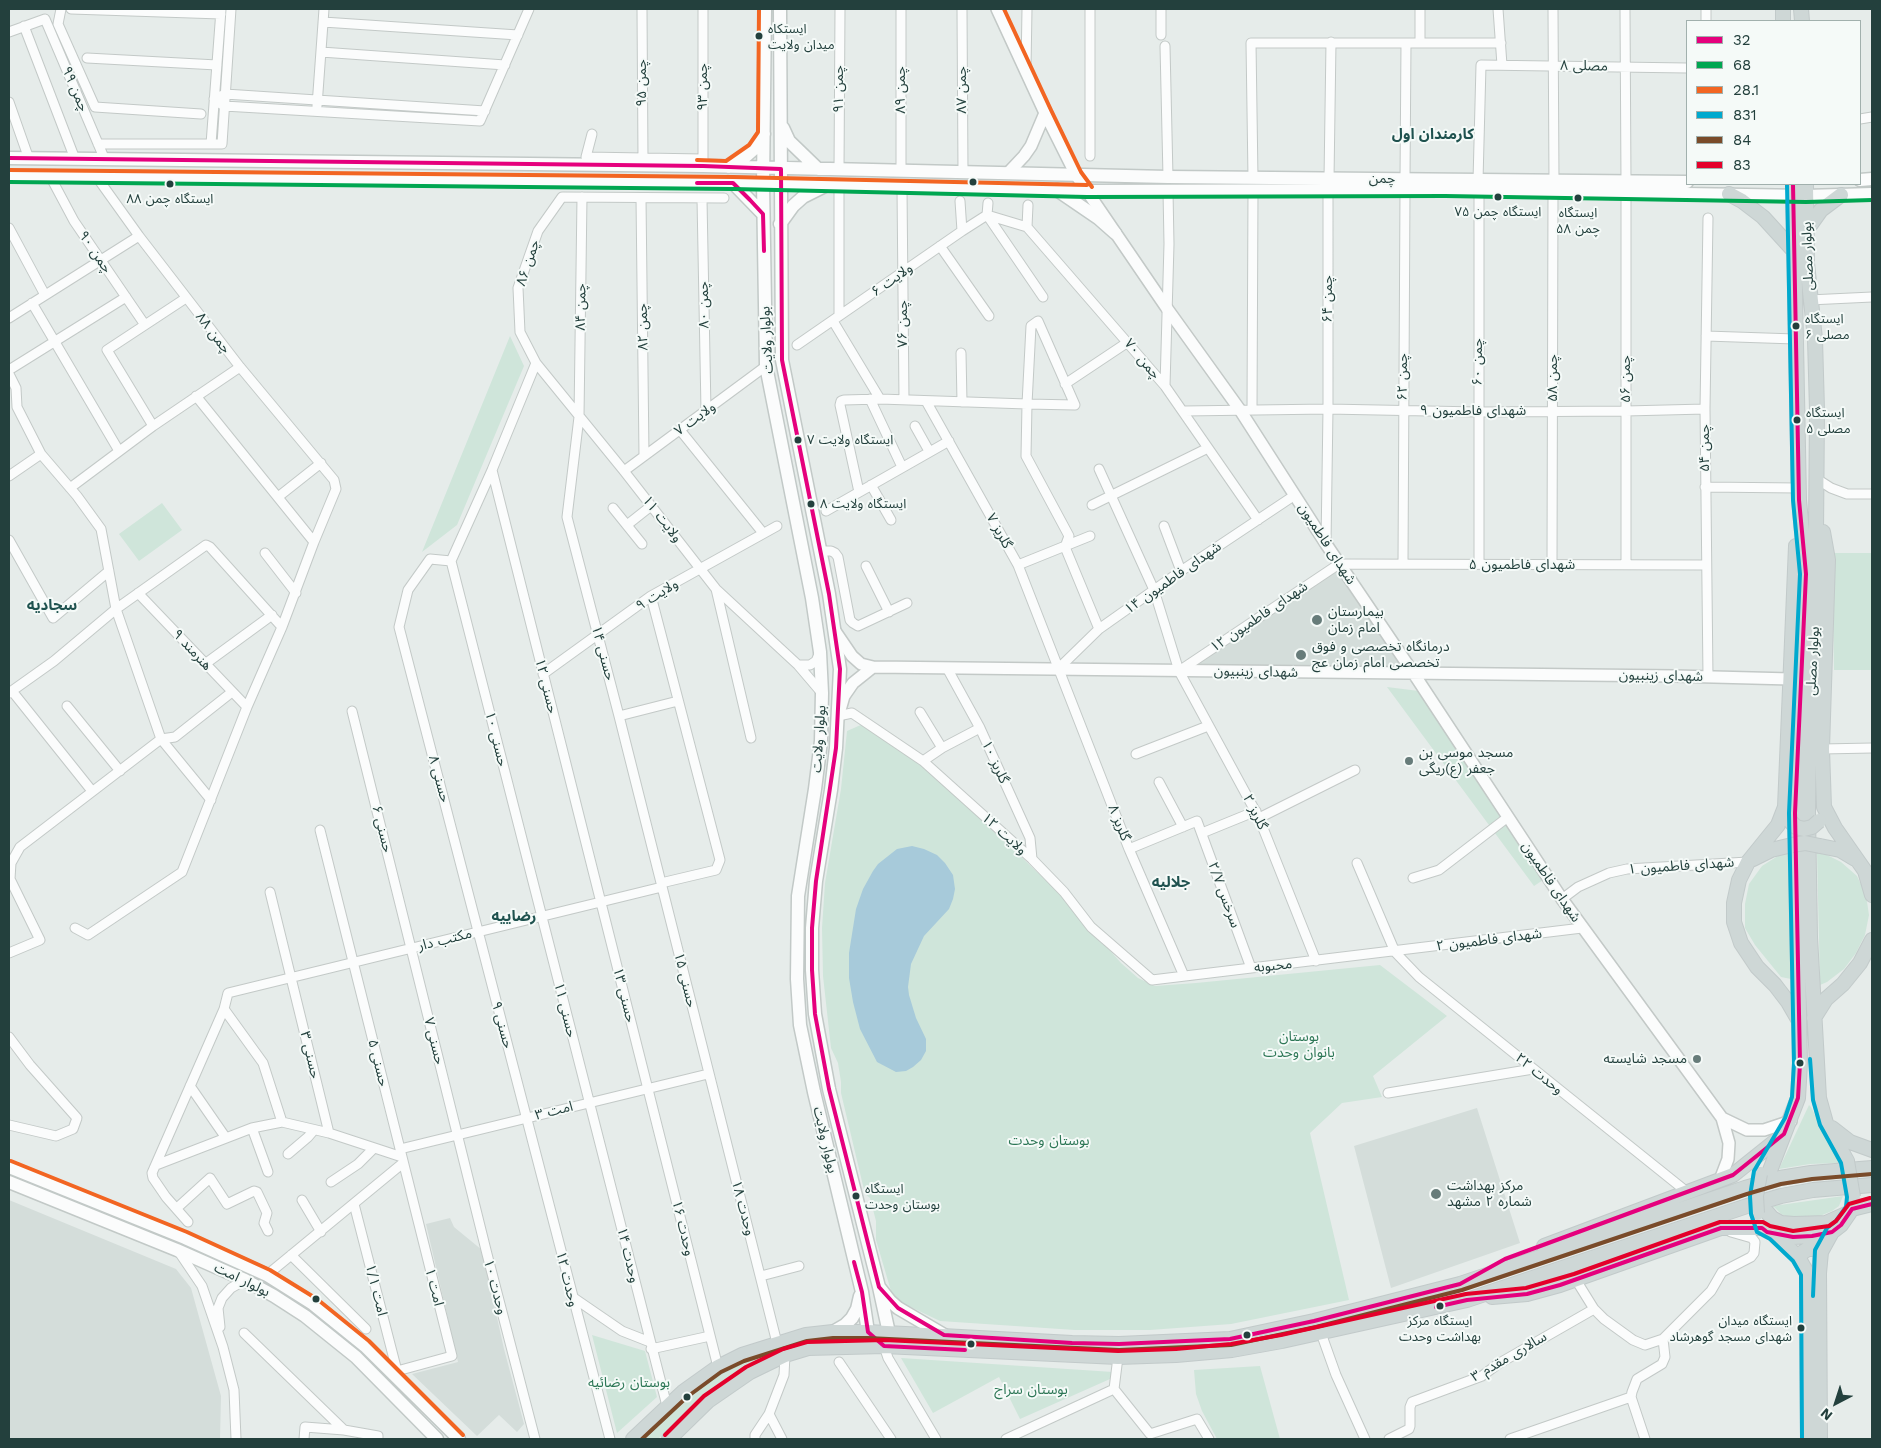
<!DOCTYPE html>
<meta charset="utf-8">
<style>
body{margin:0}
#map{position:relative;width:1881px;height:1448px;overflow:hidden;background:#e6ecea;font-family:"Work Sans",sans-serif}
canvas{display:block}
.frame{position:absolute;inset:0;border:10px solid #23403d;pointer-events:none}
.legend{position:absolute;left:1686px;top:20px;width:175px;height:165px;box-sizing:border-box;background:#f5faf8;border:1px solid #a1b0ad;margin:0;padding:6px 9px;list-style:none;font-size:15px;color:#23403d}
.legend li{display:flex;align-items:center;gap:10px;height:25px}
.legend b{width:25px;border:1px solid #a1b0ad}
.north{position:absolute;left:1811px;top:1378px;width:50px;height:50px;-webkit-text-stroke:4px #f5faf8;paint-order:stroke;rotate:220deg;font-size:14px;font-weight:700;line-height:20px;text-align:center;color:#23403d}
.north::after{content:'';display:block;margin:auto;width:18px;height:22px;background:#23403d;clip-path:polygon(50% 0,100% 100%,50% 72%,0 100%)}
</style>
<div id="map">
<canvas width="1881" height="1448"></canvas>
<div class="frame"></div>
<ul class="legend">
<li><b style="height:6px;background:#e5007d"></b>32</li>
<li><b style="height:6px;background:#00a651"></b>68</li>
<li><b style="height:6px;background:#f26522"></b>28.1</li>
<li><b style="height:6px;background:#00a9ce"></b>831</li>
<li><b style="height:6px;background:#7a4b2a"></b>84</li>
<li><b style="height:6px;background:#e4002b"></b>83</li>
</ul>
<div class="north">N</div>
</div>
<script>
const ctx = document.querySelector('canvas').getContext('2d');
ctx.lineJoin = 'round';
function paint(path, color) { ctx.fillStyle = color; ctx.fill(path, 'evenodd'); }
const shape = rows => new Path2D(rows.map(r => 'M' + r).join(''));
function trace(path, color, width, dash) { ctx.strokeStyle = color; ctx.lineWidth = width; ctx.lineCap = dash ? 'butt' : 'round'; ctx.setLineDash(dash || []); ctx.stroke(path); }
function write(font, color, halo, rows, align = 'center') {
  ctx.font = font + ' "Work Sans","Noto Sans Arabic",sans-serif'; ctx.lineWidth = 4; ctx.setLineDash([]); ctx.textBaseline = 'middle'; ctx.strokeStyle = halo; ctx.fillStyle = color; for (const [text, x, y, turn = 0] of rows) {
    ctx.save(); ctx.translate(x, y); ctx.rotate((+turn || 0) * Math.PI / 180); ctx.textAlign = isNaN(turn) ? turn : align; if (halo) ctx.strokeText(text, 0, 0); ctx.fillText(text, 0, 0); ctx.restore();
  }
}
paint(shape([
 [1337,567,1413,674,1182,673],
 [1477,1108,1520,1243,1391,1288,1354,1146],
 [9,1200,176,1269,191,1288,221,1396,220,1439,9,1439],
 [450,1218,454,1227,482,1250,504,1349,524,1424,517,1432,499,1415,477,1436,412,1374,458,1362,426,1224]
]), '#d4ddda');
paint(shape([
 [510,336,524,366,457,525,422,552],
 [162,503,182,530,139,561,119,534],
 [1832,553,1872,553,1872,670,1834,670],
 [1387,687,1419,691,1543,880,1534,886],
 [863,724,937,776,1064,898,1121,963,1138,978,1155,986,1196,983,1380,965,1447,1016,1373,1076,1382,1097,1342,1103,1310,1133,1349,1300,1231,1324,1150,1330,1075,1330,940,1321,900,1302,891,1291,876,1240,876,1221,870,1198,865,1194,841,1093,841,1082,838,1063,831,1048,823,976,822,928,825,883,841,789,847,731],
 [1817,852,1823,853,1841,862,1857,876,1866,895,1869,915,1865,935,1856,953,1844,969,1827,982,1820,985],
 [1789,853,1791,979,1781,977,1755,945,1745,928,1745,904,1749,884,1762,866,1781,854],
 [1809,1105,1811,1107,1839,1163,1810,1164,1779,1169],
 [1843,1196,1839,1206,1832,1211,1820,1216,1791,1218,1781,1214,1773,1206],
 [592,1335,645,1351,657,1397,617,1433],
 [789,1346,788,1349,747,1366,721,1382,702,1397,658,1439,641,1439,696,1390,716,1375,744,1360],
 [901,1358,1113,1372,1110,1379,1020,1419,999,1377,933,1413],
 [1260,1366,1280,1439,1217,1439,1202,1411,1196,1394,1194,1370]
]), '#cfe5da');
paint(shape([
 [912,846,924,849,937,855,945,863,953,875,955,889,953,899,949,909,924,936,911,964,908,987,909,995,916,1018,926,1039,926,1051,921,1060,913,1067,906,1071,896,1072,877,1062,860,1029,853,1002,849,978,849,953,856,909,863,889,873,871,878,864,897,849]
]), '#a7cada');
const minor = shape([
 [61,9,58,24,95,107,201,114],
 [71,9,221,14],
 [642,9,643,158],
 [962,9,963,172],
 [1161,9,1161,35],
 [1498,9,1502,65],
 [1553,9,1554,181],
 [1625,9,1626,182],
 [1706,9,1706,21],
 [323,22,518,35],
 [24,26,75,159],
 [9,32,45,19,105,160],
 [1420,42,1420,9],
 [1165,46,1168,177],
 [321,52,505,65],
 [87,58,217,65],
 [1026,68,1027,9],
 [214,99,224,106,480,121,529,9],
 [214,99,225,94,485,111],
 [9,102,29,159],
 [317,106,324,9],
 [1860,119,1872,117],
 [592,134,586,157,703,159],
 [98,144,222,144,231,9],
 [211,144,221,10],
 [1090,156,1090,9],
 [703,166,703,9],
 [839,170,840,9],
 [901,171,901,9],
 [50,176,74,221,145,325],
 [1253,178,1251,43,1501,43],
 [1329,179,1331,42],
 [1405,179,1406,43],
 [1478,181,1481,65,1687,68],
 [839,186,839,316],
 [902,188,904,400],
 [1626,193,1626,565],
 [582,197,579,417,567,517,619,716,777,1343],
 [641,198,644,456],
 [724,198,562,197,538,231,518,288,520,332,536,363,624,471,716,589,798,665,821,692],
 [702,199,706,411],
 [960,201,962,231],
 [1028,205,1027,227,1165,386,1258,520],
 [987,215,1043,297],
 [987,215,1027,227],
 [987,215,988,203],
 [1708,218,1705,409,1708,677],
 [9,228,45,295],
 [940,246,989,316],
 [1809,300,1872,297],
 [32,303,119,451],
 [9,318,139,236],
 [833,321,880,399],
 [1706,336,1795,339],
 [797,345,962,231,987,215],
 [961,353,962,402],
 [9,370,126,297],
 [9,374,16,388,17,407,41,454,77,496,101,529,116,609,161,739,20,847,11,863,10,879,40,940,9,953],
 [1065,384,1128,342],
 [1165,386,1169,244,1168,191],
 [196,396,314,542],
 [870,399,902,467],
 [926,401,1018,565,1129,849,1184,976],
 [1252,409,1253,191],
 [1184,411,1328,409,1478,412,1626,411,1705,409],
 [153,426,107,350,186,298],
 [915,426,929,451],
 [680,430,763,533],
 [1099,469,1154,590,1179,671,1259,818,1316,961],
 [492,470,718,1367],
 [624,471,766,366],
 [9,476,41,454],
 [1817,479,1831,488,1847,494,1872,494],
 [871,485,891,520],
 [1705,487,1798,488],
 [70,488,153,426,240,367],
 [859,492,840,405,841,401,844,400,880,399,1027,404,1075,405,1038,321,1031,326,1027,404,1026,456,1069,536,1065,547,1099,629],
 [278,497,321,463],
 [1092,505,1208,448],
 [613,508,642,544],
 [826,511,949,441],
 [627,525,651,506],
 [1164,526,1181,571],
 [9,540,53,618,109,571],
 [1326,544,1328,409,1328,190],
 [821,551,831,551,835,553,838,557,850,620,853,623,858,626,907,603],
 [265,553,296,593],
 [451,561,430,559,408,590,399,627,610,1439],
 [451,561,667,1406],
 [451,561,492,470,536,363],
 [1403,564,1405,190],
 [1479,564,1479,190],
 [1018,565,1090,536],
 [1552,565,1553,191],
 [866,566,889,612],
 [716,589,751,738],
 [138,593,247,707],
 [651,596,720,860,716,870,661,883],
 [205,664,272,615],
 [798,665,810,665,816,661,820,652],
 [947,668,980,728,1030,838,1032,859],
 [1058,669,1099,629,1181,571,1295,495],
 [1179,671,1339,564,1706,565],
 [543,674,651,596,777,526],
 [9,691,12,691,92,791],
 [9,693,54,661,116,609,206,545,210,547,282,627],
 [67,706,120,771],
 [352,711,487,1254,535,1439],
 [920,712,942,748],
 [619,716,678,701],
 [838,716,852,713,923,761,1032,859,1064,892,1091,927,1152,980,1582,928],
 [161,739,175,737,232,692],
 [161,739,211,800],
 [1822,749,1872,748],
 [1136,754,1208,726],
 [923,761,942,748,980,728],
 [1159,782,1183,827],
 [1259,818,1355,770],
 [320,830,452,1356,397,1371],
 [1202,833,1256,811],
 [1129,849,1197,821,1251,968],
 [1357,863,1395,952,1419,977,1687,1192],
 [1413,878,1439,870,1508,817],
 [270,892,329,1133],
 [1562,899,1578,887,1609,873,1627,869,1748,862],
 [75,928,88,935,182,872,247,707,282,627,314,542,336,489,334,480,240,367,139,236,96,176],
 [224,1009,263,1063,282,1122],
 [9,1037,30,1065,77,1118,73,1129,56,1136,9,1125],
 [190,1086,226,1138],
 [1388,1093,1533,1069],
 [252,1128,268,1172],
 [400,1149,708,1074],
 [288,1154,308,1137,314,1130],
 [156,1165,252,1128,282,1122,329,1133,402,1157],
 [331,1182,358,1164,373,1149],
 [302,1200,321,1232],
 [354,1204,397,1371,393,1375],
 [177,1208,210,1178,227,1204,254,1191,257,1192,267,1213,264,1223,268,1231],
 [188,1222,166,1197,153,1178,152,1173,224,1009,228,993,662,887],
 [179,1252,202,1286,223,1347,234,1390,236,1439],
 [291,1255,366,1329],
 [267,1275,403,1163],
 [761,1276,799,1266],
 [1576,1280,1594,1309,1604,1319,1633,1340,1645,1345,1663,1339,1711,1291,1722,1272,1751,1257,1754,1253,1755,1242,1752,1238,1731,1232],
 [571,1296,622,1331,650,1342],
 [220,1327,218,1308,222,1298,231,1288,245,1280],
 [244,1333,344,1430],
 [1321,1333,1336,1375,1365,1439],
 [884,1346,888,1358,936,1439],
 [651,1349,710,1336],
 [839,1362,891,1439],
 [1114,1389,1150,1434,1197,1419,1209,1439],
 [769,1414,782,1439],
 [304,1439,305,1427,344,1430,378,1436,378,1439],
 [755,1439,755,1435,769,1414,784,1375,785,1355],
 [1006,1439,1114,1389,1118,1357],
 [1389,1439,1409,1429,1410,1426,1410,1407,1412,1402,1482,1376,1498,1364,1594,1309],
 [1510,1439,1631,1397],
 [1645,1439,1631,1397,1632,1392,1637,1379,1662,1364,1665,1357,1663,1339]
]);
const tertiary = shape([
 [997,9,1045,113,1076,175,1166,307,1240,410,1326,544,1414,674,1562,899,1722,1118,1729,1143,1728,1159,1720,1180],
 [1008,173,1024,156,1031,146,1045,113],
 [835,631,852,656,861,664,873,667,1675,676,1791,679],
 [840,710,844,696,853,683,873,667],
 [1722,1118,1747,1130,1764,1130,1791,1121]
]);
const secondary = shape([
 [765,9,763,184,766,366,812,598,820,652,822,693,821,741,815,789,798,896,797,979,800,1025,814,1092,862,1292,868,1332,884,1346,889,1333,879,1287],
 [780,9,782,360,829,594,840,669,836,748,831,790,816,881,812,928,812,970,815,1014,829,1089,879,1287,890,1301,898,1308,944,1335],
 [783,128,789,141,818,169],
 [9,158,703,166,1168,177,1687,182],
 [728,167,745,157,754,149,764,134],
 [9,176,733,183,1087,191,1445,190,1806,196,1872,194],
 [1860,180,1872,179],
 [733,183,763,214],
 [1057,190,1098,218,1115,233],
 [780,224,793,206,803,197,825,186],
 [9,1167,185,1238,267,1275,313,1304,365,1346,459,1439],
 [9,1182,177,1250,245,1280,274,1296,305,1316,356,1357,437,1439],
 [833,1332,845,1325,852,1318,857,1309,860,1296]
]);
const primary = shape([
 [1783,9,1783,21],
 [1801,9,1802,21],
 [1806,184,1807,263,1815,339,1817,410,1815,657,1809,730,1808,814,1810,937,1819,1098,1826,1123,1847,1161],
 [1729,194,1742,201,1763,217,1794,251],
 [1806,231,1821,210,1841,195],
 [1823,532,1828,560,1822,749,1824,807,1835,828,1865,871,1872,895],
 [1796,546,1785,807,1778,825,1748,862,1739,880,1734,903,1734,922,1741,943,1757,967,1775,985,1788,1002,1799,1021],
 [1820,846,1840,850,1855,859],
 [1753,859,1771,850,1792,845],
 [1814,1018,1826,999,1843,984,1860,963,1872,940],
 [1832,1128,1850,1142,1872,1150],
 [1769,1173,1798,1098,1800,1063,1795,813,1806,574,1799,500,1793,184],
 [1766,1211,1772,1218,1781,1223,1794,1224,1826,1223,1846,1214],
 [1773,1233,1793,1237,1812,1236,1832,1232,1841,1225,1852,1209,1872,1204],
 [1774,1234,1798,1257,1807,1273,1808,1439],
 [1544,1246,1733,1175,1783,1135],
 [1798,1257,1803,1252,1808,1249,1815,1249,1821,1252],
 [1492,1297,1527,1294,1560,1285,1721,1228,1762,1228],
 [633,1439,683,1392,718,1367,742,1355,806,1335,833,1332,868,1332,1072,1343,1119,1344,1230,1339,1314,1321,1460,1284,1745,1188,1780,1178,1811,1173,1872,1168],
 [669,1439,708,1401,750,1372,785,1355,808,1348,884,1346,1118,1357,1176,1355,1232,1350,1282,1341,1467,1300,1747,1206,1781,1196,1813,1190,1872,1185],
 [1820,1439,1819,1273,1821,1252,1832,1232]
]);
trace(minor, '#c3c9c7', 11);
trace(tertiary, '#c3c9c7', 14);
trace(secondary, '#c2c9c7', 15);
trace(primary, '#c2caca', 16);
trace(minor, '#fbfcfc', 9);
trace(tertiary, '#fbfcfc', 11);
trace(secondary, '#fbfcfc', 12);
trace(primary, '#ced7d6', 14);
const primaryBridge = shape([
 [1790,821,1796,827,1804,829,1812,827,1819,821],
 [1792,845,1805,843,1820,846],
 [1847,1161,1853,1197],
 [1757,1213,1756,1196,1760,1174]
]);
trace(primaryBridge, '#c2caca', 16, []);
trace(primaryBridge, '#ced7d6', 14);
trace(shape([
 [9,158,703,166,781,169,782,360,829,594,840,669,836,748,816,881,812,928,812,970,815,1014,829,1089,879,1287,898,1308,944,1335,1072,1343,1119,1344,1230,1339,1314,1321,1460,1284,1505,1259,1733,1175,1784,1134,1798,1098,1800,1063,1795,813,1806,574,1799,500,1793,184],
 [697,183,733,183,750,200,763,214,764,251],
 [854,1262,862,1292,868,1332,884,1346,965,1350],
 [1436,1307,1467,1300,1527,1294,1560,1285,1721,1228,1762,1228,1767,1232,1793,1237,1812,1236,1832,1232,1841,1225,1852,1209,1872,1204]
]), '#e5007d', 4);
trace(shape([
 [9,182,733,189,1087,197,1445,196,1806,202,1872,200]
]), '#00a651', 4);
trace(shape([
 [1004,9,1051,110,1081,172,1092,187],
 [697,160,726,161,749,145,758,132,759,9],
 [9,170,733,177,1087,185],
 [11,1161,187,1232,270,1270,317,1299,369,1341,463,1435]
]), '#f26522', 4);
trace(shape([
 [1787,184,1793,500,1800,574,1789,813,1794,1063,1792,1097,1785,1118,1754,1171,1750,1196,1751,1214,1757,1232,1770,1239,1793,1261,1801,1275,1802,1439],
 [1810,1059,1813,1100,1820,1125,1841,1163,1847,1197,1846,1207,1836,1221,1827,1228,1815,1250,1813,1296]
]), '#00a9ce', 4);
trace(shape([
 [642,1439,687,1397,721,1372,744,1361,807,1341,833,1338,868,1338,1119,1350,1231,1345,1316,1327,1462,1290,1747,1194,1781,1184,1812,1179,1872,1174]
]), '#7a4b2a', 4);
trace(shape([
 [665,1435,704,1396,746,1367,783,1349,807,1342,884,1340,1118,1351,1176,1349,1231,1344,1281,1335,1466,1294,1526,1288,1574,1274,1720,1222,1763,1222,1770,1226,1793,1231,1829,1226,1836,1221,1849,1204,1870,1198]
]), '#e4002b', 4);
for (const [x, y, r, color] of [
 [759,36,4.5,"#23403d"],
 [973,182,4.5,"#23403d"],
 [170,184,4.5,"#23403d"],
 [1498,197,4.5,"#23403d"],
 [1578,198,4.5,"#23403d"],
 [1796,326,4.5,"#23403d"],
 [1797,420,4.5,"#23403d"],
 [798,440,4.5,"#23403d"],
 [811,504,4.5,"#23403d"],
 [1317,620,6,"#677c7a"],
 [1301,655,6,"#677c7a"],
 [1409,761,5,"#677c7a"],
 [1697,1059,5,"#677c7a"],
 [1800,1063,4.5,"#23403d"],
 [1436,1194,6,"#677c7a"],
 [856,1196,4.5,"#23403d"],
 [316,1299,4.5,"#23403d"],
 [1440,1306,4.5,"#23403d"],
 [1801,1328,4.5,"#23403d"],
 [1247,1335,4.5,"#23403d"],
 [971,1344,4.5,"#23403d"],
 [687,1397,4.5,"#23403d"]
]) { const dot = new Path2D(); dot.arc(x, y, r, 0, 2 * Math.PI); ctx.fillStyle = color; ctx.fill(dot); trace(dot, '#f5faf8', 2); }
write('13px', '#23403d', '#f5faf8', [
 ["ایستکاه",768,29],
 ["میدان ولایت",768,45],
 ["ایستگاه چمن ۸۸",170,199,"center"],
 ["ایستگاه چمن ۷۵",1498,212,"center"],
 ["ایستگاه",1578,213,"center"],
 ["چمن ۵۸",1578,229,"center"],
 ["ایستگاه",1805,319],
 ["مصلی ۶",1805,335],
 ["ایستگاه",1806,413],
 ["مصلی ۵",1806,429],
 ["ایستگاه ولایت ۷",807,440],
 ["ایستگاه ولایت ۸",820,504],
 ["ایستگاه",865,1189],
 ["بوستان وحدت",865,1205],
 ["ایستگاه مرکز",1440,1321,"center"],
 ["بهداشت وحدت",1440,1337,"center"],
 ["ایستگاه میدان",1792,1321,"right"],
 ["شهدای مسجد گوهرشاد",1792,1337,"right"]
], 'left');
write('14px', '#23403d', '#f5faf8', [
 ["مصلی ۸",1584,66,1],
 ["چمن ۹۵",642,83,-90],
 ["چمن ۹۳",703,87,-90],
 ["چمن ۹۹",75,89,67],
 ["چمن ۹۱",839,89,-90],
 ["چمن ۸۹",901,90,-90],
 ["چمن ۸۷",962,90,-90],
 ["چمن",1382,179],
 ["چمن ۹۰",95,252,56],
 ["بولوار مصلی",1808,256,-92],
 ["چمن ۸۶",528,263,-72],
 ["ولایت ۶",892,280,-35],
 ["چمن ۶۴",1328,299,-90],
 ["چمن ۸۰",704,305,-91],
 ["چمن ۸۴",581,307,-89],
 ["چمن ۷۶",903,324,-90],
 ["چمن ۸۲",643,327,-91],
 ["چمن ۸۸",213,333,52],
 ["بولوار ولایت",767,340,-93],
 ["چمن ۷۰",1142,359,50],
 ["چمن ۶۰",1478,362,-90],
 ["چمن ۶۲",1403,377,-90],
 ["چمن ۵۸",1553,378,-90],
 ["چمن ۵۶",1626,379,-90],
 ["شهدای فاطمیون ۹",1473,411],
 ["ولایت ۷",695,419,-36],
 ["چمن ۵۴",1705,448,-90],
 ["ولایت ۱۱",662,519,52],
 ["گلریز ۷",999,531,61],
 ["شهدای فاطمیون",1327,544,57],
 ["شهدای فاطمیون ۵",1522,565],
 ["شهدای فاطمیون ۱۴",1173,578,-35],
 ["ولایت ۹",657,595,-32],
 ["شهدای فاطمیون ۱۲",1259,617,-34],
 ["هنرمند ۹",192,650,47],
 ["حسنی ۱۴",603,653,75],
 ["بولوار مصلی",1813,661,-87],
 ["شهدای زینبیون",1256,672,1],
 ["شهدای زینبیون",1661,676,1],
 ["حسنی ۱۲",546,686,76],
 ["حسنی ۱۰",496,739,76],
 ["بولوار ولایت",819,739,-86],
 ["گلریز ۱۰",995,762,65],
 ["حسنی ۸",439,779,75],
 ["گلریز ۲",1255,812,64],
 ["گلریز ۸",1119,823,68],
 ["حسنی ۶",382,829,76],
 ["ولایت ۱۲",1004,834,42],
 ["شهدای فاطمیون ۱",1681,866,-4],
 ["شهدای فاطمیون",1551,882,56],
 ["سرخس ۲/۷",1224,895,70],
 ["مکتب دار",445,940,-14],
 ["شهدای فاطمیون ۲",1489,940,-7],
 ["محبوبه",1273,966,-6],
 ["حسنی ۱۵",685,980,76],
 ["حسنی ۱۳",624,995,76],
 ["حسنی ۱۱",565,1010,76],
 ["حسنی ۹",502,1025,75],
 ["حسنی ۷",434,1041,76],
 ["حسنی ۳",310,1055,77],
 ["حسنی ۵",378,1063,76],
 ["وحدت ۲۲",1539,1074,39],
 ["امت ۳",554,1111,-14],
 ["بولوار ولایت",825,1140,77],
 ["وحدت ۱۸",743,1208,75],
 ["وحدت ۱۶",683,1228,76],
 ["وحدت ۱۴",628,1255,76],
 ["وحدت ۱۲",567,1279,76],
 ["بولوار امت",242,1280,26],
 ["امت ۱",434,1287,76],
 ["وحدت ۱۰",495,1287,75],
 ["امت ۱/۱",376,1290,76],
 ["سالاری مقدم ۳",1509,1357,-30]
]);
write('14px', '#23403d', '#f5faf8', [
 ["بیمارستان",1328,612],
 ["امام زمان",1328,628],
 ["درمانگاه تخصصی و فوق",1312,647],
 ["تخصصی امام زمان عج",1312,663],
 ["مسجد موسی بن",1419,753],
 ["جعفر (ع)ریگی",1419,769],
 ["مسجد شایسته",1687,1059,"right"],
 ["مرکز بهداشت",1447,1186],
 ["شماره ۲ مشهد",1447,1202]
], 'left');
write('14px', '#2d7756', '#f5faf8', [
 ["بوستان",1299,1037],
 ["بانوان وحدت",1299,1053],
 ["بوستان وحدت",1049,1141],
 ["بوستان رضائیه",629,1383],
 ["بوستان سراج",1031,1390]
]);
write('bold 15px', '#1f524f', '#f5faf8', [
 ["کارمندان اول",1433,135],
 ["سجادیه",52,606],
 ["جلالیه",1171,883],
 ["رضاییه",514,917]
]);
</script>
